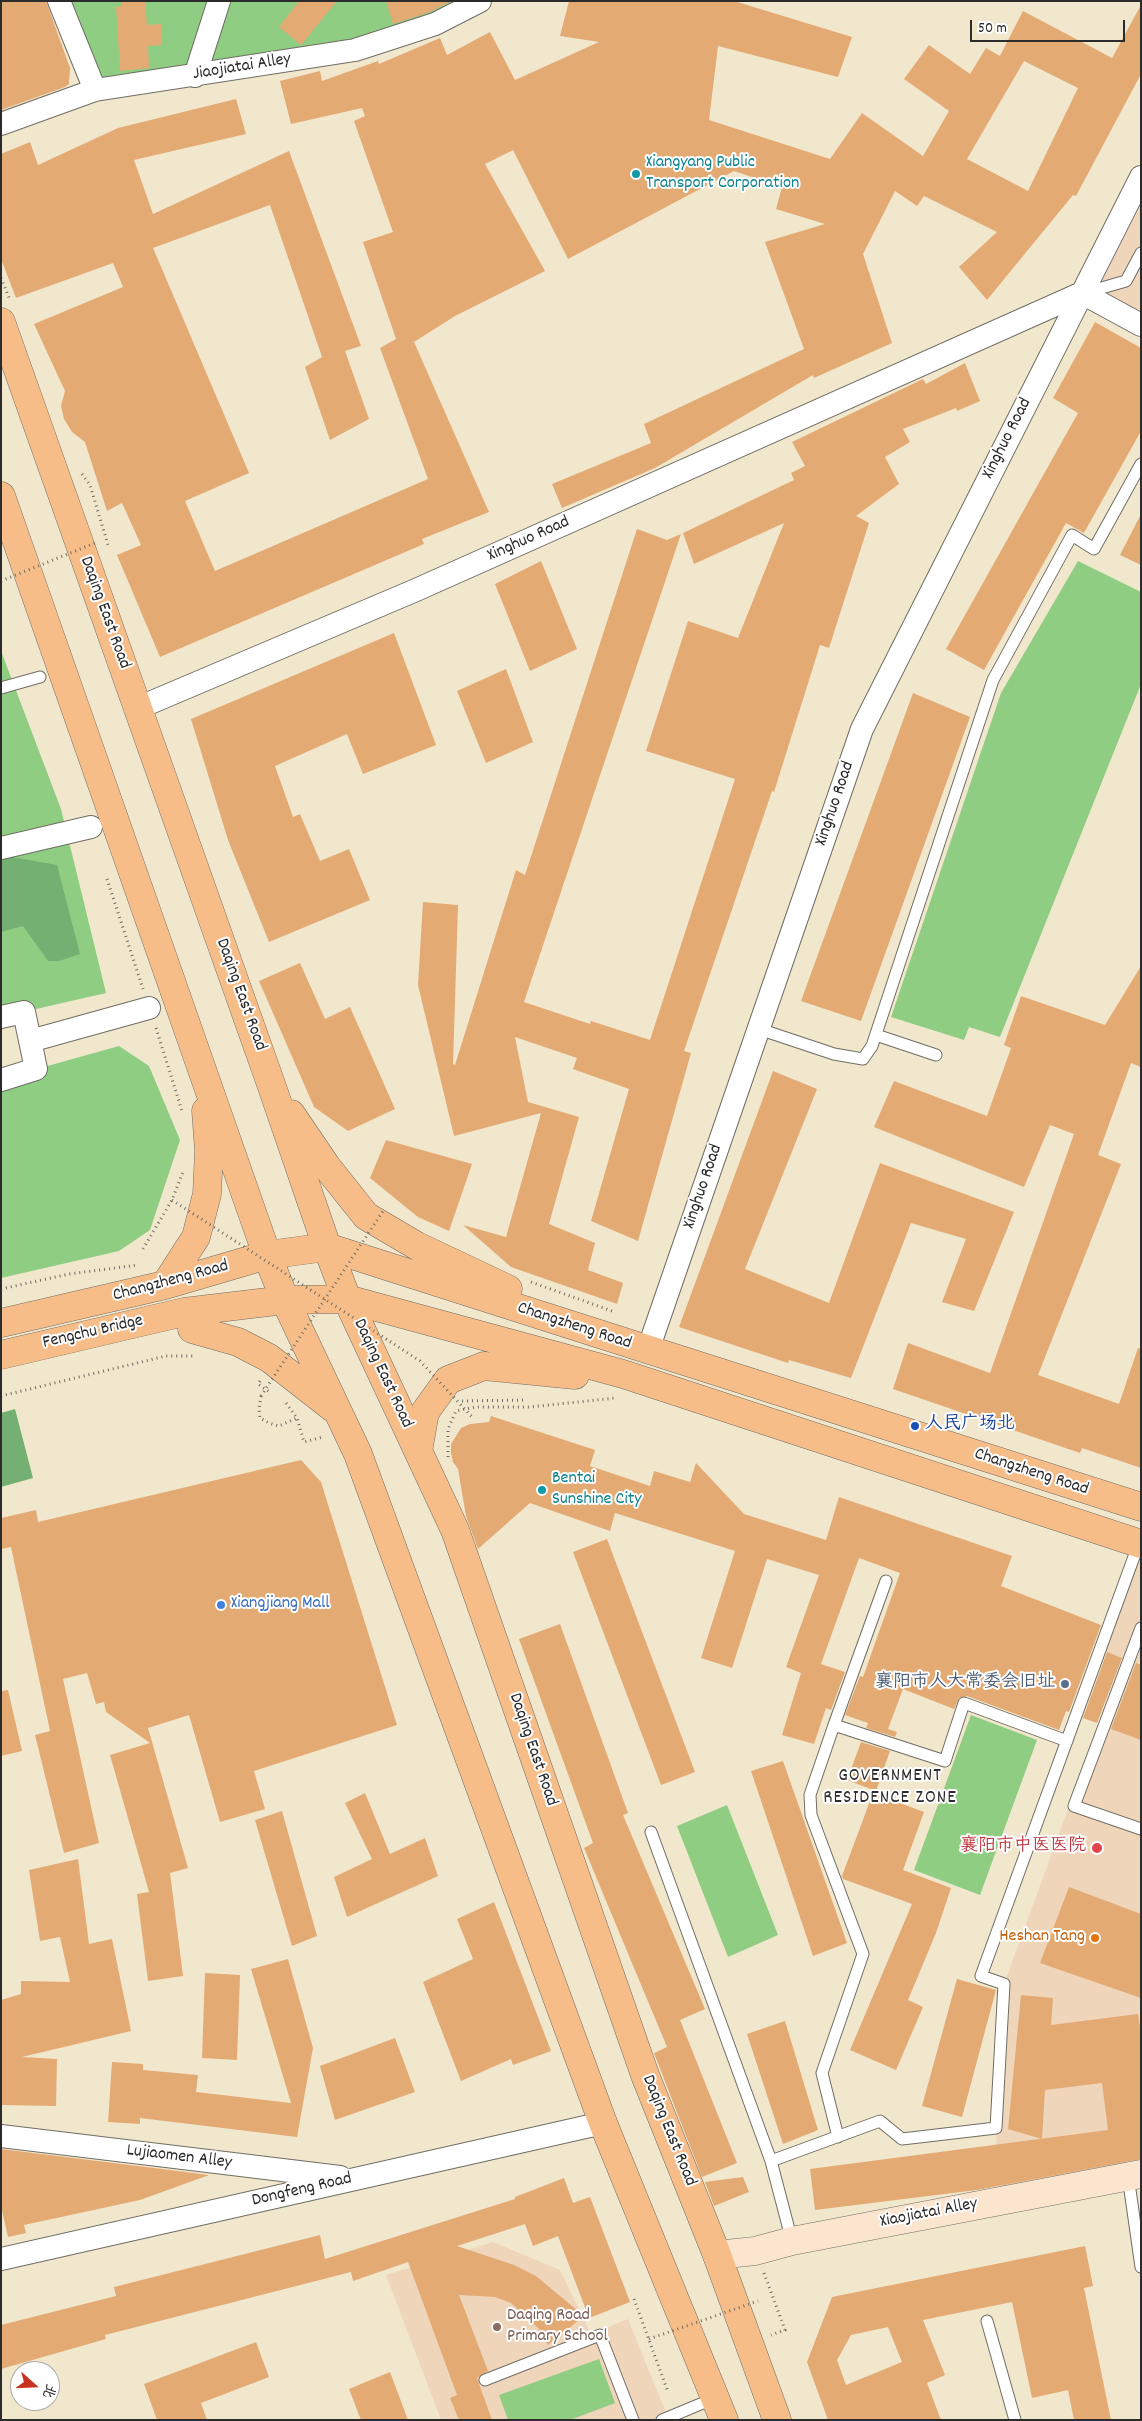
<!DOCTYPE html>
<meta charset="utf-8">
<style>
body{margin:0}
#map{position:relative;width:1142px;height:2421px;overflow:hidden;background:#f1e7cd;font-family:Dekko,"LXGW WenKai TC",sans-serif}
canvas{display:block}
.frame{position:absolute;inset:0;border:2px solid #2b2b2b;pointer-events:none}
.north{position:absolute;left:10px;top:2361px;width:50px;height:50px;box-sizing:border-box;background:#fff;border:1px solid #aaa;border-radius:50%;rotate:110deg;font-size:14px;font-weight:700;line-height:20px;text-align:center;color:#2b2b2b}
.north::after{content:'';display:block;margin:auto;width:18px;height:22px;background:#c8321e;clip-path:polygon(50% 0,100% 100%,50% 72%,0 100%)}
.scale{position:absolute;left:970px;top:20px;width:155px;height:22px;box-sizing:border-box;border:2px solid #2b2b2b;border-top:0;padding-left:6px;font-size:15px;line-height:18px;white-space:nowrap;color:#2b2b2b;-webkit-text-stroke:4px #fff;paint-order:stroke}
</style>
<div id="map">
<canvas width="1142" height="2421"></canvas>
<div class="frame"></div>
<div class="north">北</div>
<div class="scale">50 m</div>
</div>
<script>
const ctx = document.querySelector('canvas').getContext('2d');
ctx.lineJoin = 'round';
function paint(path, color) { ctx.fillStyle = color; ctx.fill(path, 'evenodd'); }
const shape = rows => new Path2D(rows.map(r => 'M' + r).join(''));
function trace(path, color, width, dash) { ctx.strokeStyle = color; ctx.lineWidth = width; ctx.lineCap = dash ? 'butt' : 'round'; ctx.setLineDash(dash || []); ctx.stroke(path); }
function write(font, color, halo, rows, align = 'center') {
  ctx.font = font + ' Dekko,"LXGW WenKai TC",sans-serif'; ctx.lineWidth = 4; ctx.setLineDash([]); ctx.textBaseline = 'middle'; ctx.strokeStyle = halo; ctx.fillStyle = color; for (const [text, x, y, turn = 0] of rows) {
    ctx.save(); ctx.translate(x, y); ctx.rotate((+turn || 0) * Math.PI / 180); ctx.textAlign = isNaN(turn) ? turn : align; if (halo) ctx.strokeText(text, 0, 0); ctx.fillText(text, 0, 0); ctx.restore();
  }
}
paint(shape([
 [1141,177,1141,325,1082,293],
 [1141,1544,1141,2174,998,2201,996,2128,1004,1984,1123,1659,1100,1650],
 [493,2242,560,2270,591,2334,628,2319,669,2420,441,2420,386,2275]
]), '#efd6bb');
paint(shape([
 [59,1,476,1,355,50,95,90],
 [1078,561,1141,592,1141,684,1000,1037,969,1027,964,1040,891,1017,1001,693],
 [1,651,61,809,106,993,1,1017],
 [119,1046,149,1066,180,1140,150,1230,119,1251,1,1278,1,1079],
 [971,1715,1037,1740,980,1895,914,1870],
 [727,1805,778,1935,728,1957,677,1826],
 [599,2359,615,2403,570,2420,508,2420,499,2395]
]), '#8fcd83');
paint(shape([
 [12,857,57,865,80,954,59,961,48,961,23,926,1,932,1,860],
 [15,1409,33,1478,1,1487,1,1413]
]), '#73b071');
paint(shape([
 [1,1,46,1,70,68,69,84,65,87,1,110],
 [121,1,145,1,147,25,161,24,162,45,148,46,149,68,120,71,116,7,122,6],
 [299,1,337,1,301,45,279,27],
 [386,1,451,1,430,12,393,24],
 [569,1,734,1,852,37,838,77,718,46,709,120,830,159,862,113,923,156,949,111,904,79,929,45,970,74,986,48,1000,56,1023,11,1112,58,1141,5,1141,74,1076,196,1073,195,987,300,959,267,997,232,924,196,917,206,895,191,863,254,892,343,814,378,813,375,655,468,562,508,552,484,651,443,644,424,804,349,765,242,825,224,776,209,782,187,734,171,568,259,513,150,485,164,545,271,455,316,414,342,489,512,422,539,424,544,160,657,117,555,141,545,122,503,107,511,85,442,72,432,64,419,61,406,65,391,34,324,123,287,113,263,16,298,1,259,1,154,30,142,38,165,118,128,236,99,246,134,134,160,153,214,289,151,361,346,345,351,369,419,330,440,305,367,322,357,270,205,153,248,249,473,185,501,215,571,428,479,380,348,396,339,363,242,393,232,354,121,365,116,362,108,291,124,280,81,320,71,322,81,378,61,379,64,440,38,447,55,490,32,515,80,599,42,560,36],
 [1024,61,1078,88,1028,191,967,159],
 [1095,322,1141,348,1141,431,1084,533,1066,523,984,670,946,649,1078,413,1053,398],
 [965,363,980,401,957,411,956,408,903,429,910,442,885,457,899,484,856,516,869,523,829,648,820,645,774,792,772,791,684,1051,691,1053,638,1241,591,1221,629,1089,573,1069,577,1058,515,1037,528,1102,579,1117,549,1224,595,1243,588,1270,623,1283,617,1304,511,1267,463,1225,506,1237,541,1113,454,1136,418,985,423,902,458,905,453,1064,455,1065,516,870,525,875,637,529,667,540,681,534,524,1002,590,1024,591,1021,650,1040,735,779,646,751,688,621,738,638,784,523,694,564,683,533,794,480,791,473,805,466,792,442,923,379,926,384],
 [1141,514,1141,565,1120,555],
 [541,561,577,649,530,671,495,584],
 [394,633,436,745,363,774,347,734,275,766,293,817,300,814,320,861,349,849,370,900,269,942,228,840,191,719],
 [506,669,533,742,486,763,457,691],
 [913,693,970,717,861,1021,801,1001],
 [300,963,325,1019,350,1007,395,1109,348,1131,314,1107,259,981],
 [1141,966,1141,1067,1131,1063,1098,1155,1121,1164,1038,1375,1119,1404,1138,1348,1141,1349,1141,1468,1082,1448,1080,1453,893,1389,908,1343,990,1373,1074,1134,1050,1125,1024,1187,874,1127,894,1081,987,1116,1011,1048,1004,1045,1021,996,1105,1025],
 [773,1071,817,1089,745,1269,829,1303,880,1163,1014,1212,974,1311,942,1302,966,1239,911,1223,851,1378,789,1360,788,1363,679,1327],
 [386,1140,472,1164,449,1231,418,1217,370,1178],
 [491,1416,595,1450,590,1466,650,1486,654,1471,690,1482,696,1463,744,1514,826,1540,839,1497,1012,1556,1001,1586,1101,1625,1069,1712,1066,1711,1059,1730,967,1696,959,1698,954,1709,903,1689,888,1729,897,1732,895,1737,866,1728,868,1723,845,1715,860,1676,863,1677,900,1573,859,1558,821,1664,845,1672,831,1710,826,1708,814,1744,782,1735,801,1673,786,1667,819,1575,767,1559,732,1668,701,1658,735,1551,615,1513,610,1531,530,1503,478,1549,466,1516,458,1469,453,1462,451,1453,451,1444,461,1428,470,1424,489,1422],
 [301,1460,321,1482,397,1725,254,1771,265,1809,220,1822,189,1715,148,1728,188,1868,170,1873,183,1976,148,1981,137,1894,149,1892,110,1755,150,1743,106,1712,104,1702,96,1704,87,1673,63,1679,99,1843,64,1853,35,1735,50,1731,11,1547,1,1549,1,1518,36,1510,38,1522],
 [607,1539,695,1772,661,1785,573,1552],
 [560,1624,628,1813,623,1815,705,2009,680,2020,737,2163,702,2177,654,2053,667,2047,584,1848,593,1843,519,1639],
 [1107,1652,1122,1658,1097,1723,1083,1718],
 [1136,1663,1141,1665,1141,1740,1111,1729],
 [8,1690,22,1751,1,1756,1,1691],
 [861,1742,890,1751,876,1791,847,1780],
 [783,1761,847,1943,813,1956,751,1771],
 [365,1793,390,1854,425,1838,438,1876,347,1917,334,1877,372,1859,345,1803],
 [873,1793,924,1812,903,1870,951,1888,936,1933,908,2000,923,2007,896,2070,850,2050,912,1904,843,1879,842,1876],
 [282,1811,317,1936,292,1946,255,1820],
 [78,1859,89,1944,112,1939,131,2031,22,2057,57,2059,56,2106,1,2105,1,2000,21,1994,21,1981,70,1982,60,1937,40,1941,29,1870],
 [1069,1887,1141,1914,1141,1998,1040,1963],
 [494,1902,551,2051,513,2065,511,2059,461,2081,423,1982,473,1959,457,1919],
 [288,1959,313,2048,297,2137,140,2118,140,2124,108,2122,112,2062,143,2064,143,2070,198,2075,196,2092,291,2103,251,1969],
 [205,1973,240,1975,237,2060,202,2058],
 [957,1979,996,1990,962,2117,922,2106],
 [1021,1995,1053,1998,1051,2025,1138,2014,1141,2035,1141,2159,977,2190,815,2210,810,2169,1108,2130,1102,2083,1045,2090,1042,2139,1008,2129],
 [785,2021,818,2130,783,2144,747,2034],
 [395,2038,415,2092,335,2120,320,2066],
 [1,2149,170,2170,209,2175,140,2200,24,2225,26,2233,8,2237,1,2206],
 [743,2177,749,2192,714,2206,705,2182],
 [564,2178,573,2203,590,2197,630,2302,589,2318,558,2236,533,2246,525,2224,457,2246,514,2265,536,2276,584,2316,548,2345,538,2328,511,2303,495,2297,459,2295,488,2371,477,2378,492,2420,459,2420,450,2398,457,2395,408,2262,353,2281,351,2272,105,2335,106,2339,1,2369,1,2325,116,2296,114,2287,320,2235,325,2259,515,2199,515,2197],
 [1085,2246,1093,2286,1084,2288,1111,2420,1074,2420,1068,2390,1032,2398,1012,2302,923,2320,945,2375,927,2383,941,2420,828,2420,807,2362,832,2297],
 [888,2327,902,2362,846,2385,837,2360,851,2335],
 [256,2342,269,2377,201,2403,207,2420,157,2420,144,2384],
 [390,2372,408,2420,361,2420,349,2389]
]), '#e4aa74');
const lane = shape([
 [1084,293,1126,281,1141,253],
 [1,688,40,677],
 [759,1029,834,1054,863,1059,872,1046,993,680,1072,535,1094,549,1141,464],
 [876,1035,936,1055],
 [886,1581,834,1725,945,1761,964,1703,1067,1741],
 [1141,1628,1074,1806,1141,1829],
 [834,1725,810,1795,811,1815,863,1954,822,2073,838,2137],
 [651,1832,771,2161],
 [1128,2176,1141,2267],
 [792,2241,771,2161,880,2121,902,2139,996,2128,1004,1984,981,1976,1139,1543],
 [987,2321,1015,2420],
 [485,2380,600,2335,633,2420],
 [662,2420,715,2398]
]);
const street = shape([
 [59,1,95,90],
 [195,76,219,1],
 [1,124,95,90,355,50,435,24,480,1],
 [138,708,416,590,1082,293,1141,325],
 [1,848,91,827],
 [1,1017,24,1012,36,1069,1,1080],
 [30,1041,149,1008],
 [651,1341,862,729,1141,177],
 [1,2136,340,2177],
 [1,2259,603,2123]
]);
const secondary = shape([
 [717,2255,755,2251,792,2241,1141,2174]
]);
const primary = shape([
 [1,322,271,1084,327,1247,347,1299,455,1530,645,2075,717,2255,777,2420],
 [1,496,267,1255,285,1300,358,1454,603,2123,724,2420],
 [291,1114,327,1167,366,1216,417,1246,508,1289],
 [165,1285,196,1237,207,1194,209,1151,206,1111],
 [1,1323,165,1285,267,1255,327,1247,1141,1507],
 [192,1329,238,1342,269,1358,333,1408],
 [1,1355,184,1312,285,1300,347,1299,623,1374,1141,1544],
 [418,1451,425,1412,448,1380,484,1366,575,1375]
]);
trace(lane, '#706d64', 13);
trace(street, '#706d64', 24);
trace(secondary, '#706d64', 29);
trace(primary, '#706d64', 29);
trace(shape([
 [1,278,10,300],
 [82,474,90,485,108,545],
 [107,879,143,989],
 [156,1028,182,1111],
 [143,1249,172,1200,183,1172],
 [531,1282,612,1311],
 [1,1289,69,1274,138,1265],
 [260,1381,258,1384,271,1393],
 [1,1396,166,1356,196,1356],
 [261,1396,259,1409,260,1418,269,1423,279,1426,297,1418],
 [462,1401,527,1400],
 [286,1403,297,1418,304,1442,323,1437],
 [448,1457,448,1429,456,1411,475,1407,530,1407,616,1398],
 [764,2273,785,2330,771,2335],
 [634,2299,668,2392]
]), '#706d64', 3, [1, 4]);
trace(lane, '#fff', 11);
trace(street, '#fff', 22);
trace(secondary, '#fce5cf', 28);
trace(primary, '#f7bd88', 28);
trace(shape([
 [1,581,95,543],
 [172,1200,420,1361,474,1419],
 [261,1396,383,1211],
 [649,2339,758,2301]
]), '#706d64', 3, [1, 4]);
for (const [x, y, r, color] of [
 [636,174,5,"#0f9aa8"],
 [915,1426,5,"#1a4fb4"],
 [542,1490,5,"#0f9aa8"],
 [221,1605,5,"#3f7fe0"],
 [1065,1684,5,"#5c6f8a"],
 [1097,1848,6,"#e0444e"],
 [1095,1938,5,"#e8710a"],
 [497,2327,5,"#8d6e63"]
]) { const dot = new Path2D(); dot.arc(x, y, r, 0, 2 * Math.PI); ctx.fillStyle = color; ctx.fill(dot); trace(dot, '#fff', 2); }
write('18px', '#2b2b2b', '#fff', [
 ["Jiaojiatai Alley",242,68,-9],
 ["Xinghuo Road",1008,439,-63],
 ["Xinghuo Road",529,540,-24],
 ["Daqing East Road",104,613,70],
 ["Xinghuo Road",836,804,-71],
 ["Daqing East Road",240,995,70],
 ["Xinghuo Road",704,1187,-71],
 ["Changzheng Road",171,1282,-15],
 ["Changzheng Road",574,1327,18],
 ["Fengchu Bridge",93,1333,-13],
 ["Daqing East Road",382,1374,65],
 ["Changzheng Road",1031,1473,18],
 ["Daqing East Road",532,1750,71],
 ["Daqing East Road",668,2131,68],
 ["Lujiaomen Alley",179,2158,7],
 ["Dongfeng Road",302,2191,-13],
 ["Xiaojiatai Alley",929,2214,-11]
]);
write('18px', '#0d838f', '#fff', [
 ["Xiangyang Public",646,164],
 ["Transport Corporation",646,185],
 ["Bentai",552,1480],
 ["Sunshine City",552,1501]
], 'left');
write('18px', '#164399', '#fff', [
 ["人民广场北",925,1426]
], 'left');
write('18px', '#366cbe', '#fff', [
 ["Xiangjiang Mall",231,1605]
], 'left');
write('18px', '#4e5e75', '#fff', [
 ["襄阳市人大常委会旧址",1055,1684]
], 'right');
write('18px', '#be3a42', '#fff', [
 ["襄阳市中医医院",1086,1848]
], 'right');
write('18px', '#c56008', '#fff', [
 ["Heshan Tang",1085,1938]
], 'right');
write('18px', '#785e54', '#fff', [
 ["Daqing Road",507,2317],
 ["Primary School",507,2338]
], 'left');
ctx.letterSpacing = '1px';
write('19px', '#2b2b2b', '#fff', [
 ["GOVERNMENT",890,1777],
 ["RESIDENCE ZONE",890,1799]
]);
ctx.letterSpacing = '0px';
</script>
